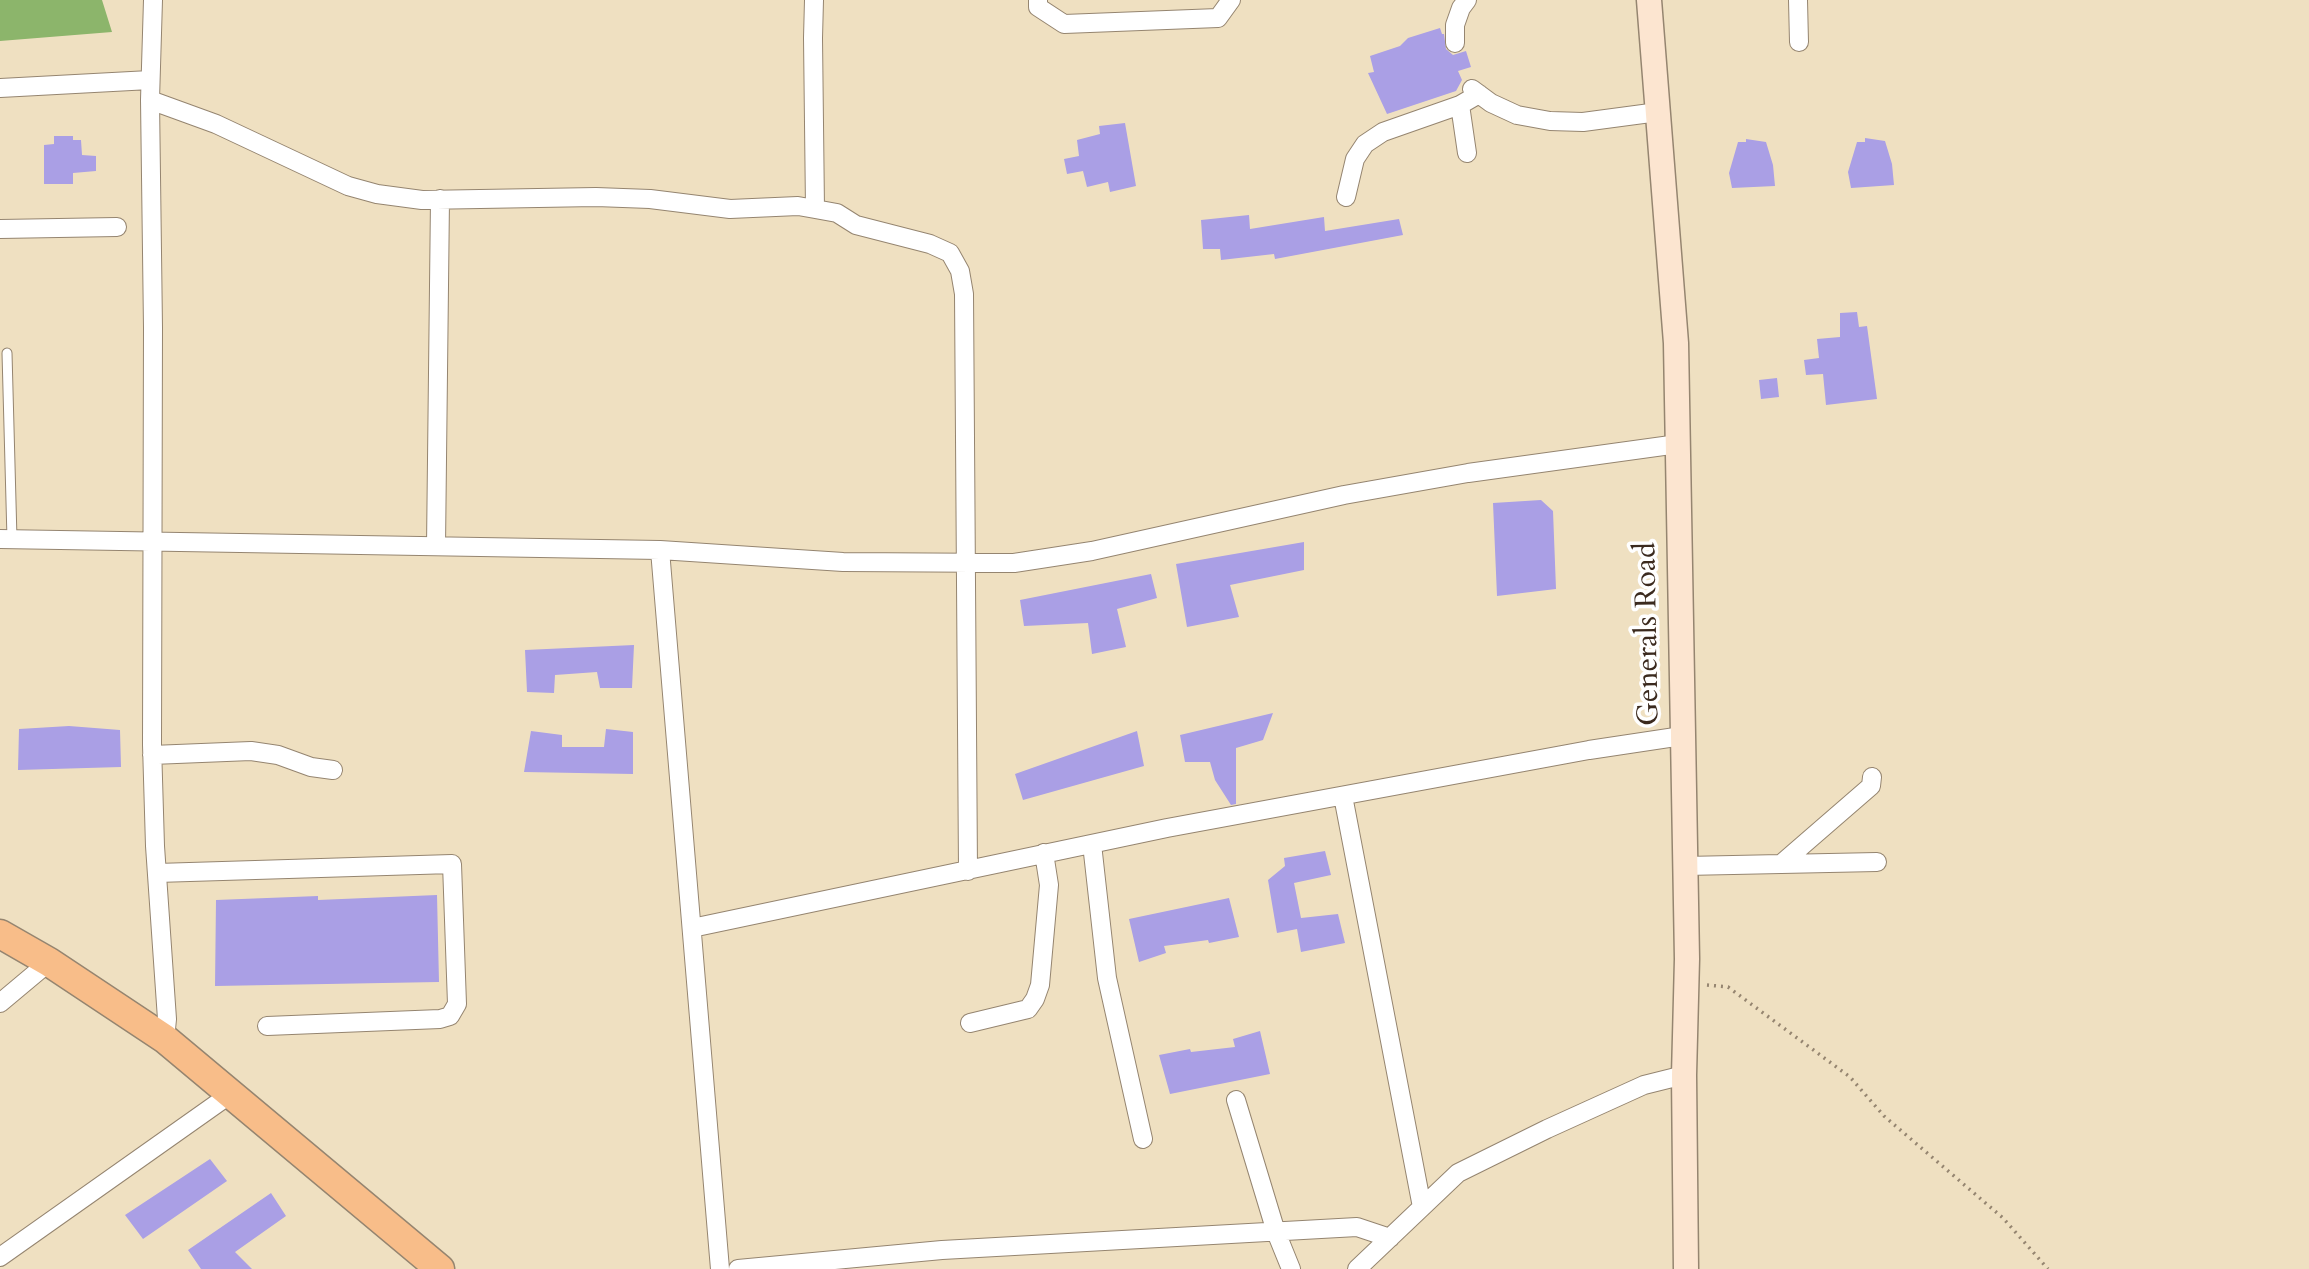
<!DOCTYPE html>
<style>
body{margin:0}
canvas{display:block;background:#efe0c1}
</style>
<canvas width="2309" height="1269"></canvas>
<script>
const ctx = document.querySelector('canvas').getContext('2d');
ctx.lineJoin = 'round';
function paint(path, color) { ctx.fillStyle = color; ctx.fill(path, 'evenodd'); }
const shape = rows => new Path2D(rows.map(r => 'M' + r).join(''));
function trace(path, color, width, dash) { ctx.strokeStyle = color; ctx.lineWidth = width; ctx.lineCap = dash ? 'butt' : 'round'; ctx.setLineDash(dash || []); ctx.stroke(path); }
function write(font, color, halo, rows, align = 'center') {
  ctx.font = font + ' Cardo,serif'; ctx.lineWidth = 7; ctx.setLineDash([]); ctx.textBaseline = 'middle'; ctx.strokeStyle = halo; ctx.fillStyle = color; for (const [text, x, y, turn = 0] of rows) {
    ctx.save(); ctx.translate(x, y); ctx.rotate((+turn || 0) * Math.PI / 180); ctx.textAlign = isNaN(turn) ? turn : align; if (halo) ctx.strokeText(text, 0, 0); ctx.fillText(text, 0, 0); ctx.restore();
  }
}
paint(shape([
 [0,0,102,0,112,32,0,41]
]), '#8cb56b');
paint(shape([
 [1440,28,1442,34,1444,34,1446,49,1453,55,1466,51,1471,67,1458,71,1462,80,1456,91,1387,114,1368,73,1374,72,1370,56,1400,46,1408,38],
 [1125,123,1136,186,1110,192,1108,182,1087,187,1083,171,1067,174,1064,159,1079,156,1077,140,1100,134,1099,126],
 [54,136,73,136,73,140,81,140,82,155,96,156,96,171,73,173,73,184,44,184,44,145,54,144],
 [1865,138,1885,141,1892,164,1894,185,1851,188,1848,172,1857,142,1865,142],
 [1746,139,1766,142,1773,165,1775,186,1732,188,1729,173,1738,142,1746,142],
 [1249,215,1250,229,1324,217,1325,231,1399,219,1403,235,1275,259,1274,254,1221,260,1220,249,1203,249,1201,220],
 [1857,312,1859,327,1867,326,1877,399,1826,405,1823,374,1806,375,1804,360,1819,358,1817,339,1840,337,1840,313],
 [1777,378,1779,397,1761,399,1759,380],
 [1541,500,1553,511,1556,589,1497,596,1493,503],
 [1304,542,1304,570,1230,585,1239,617,1187,627,1176,564],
 [1151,574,1157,598,1117,609,1126,647,1092,654,1088,623,1024,626,1020,600],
 [634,645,632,688,600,688,597,672,555,675,554,693,527,692,525,650],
 [1273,713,1263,740,1236,748,1236,804,1231,805,1215,780,1210,762,1185,762,1180,735],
 [69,726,120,730,121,767,18,770,19,729],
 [606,729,633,732,633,774,524,772,531,731,562,735,562,747,604,747],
 [1137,731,1144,766,1023,800,1015,774],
 [1325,851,1331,875,1294,883,1301,918,1338,914,1345,943,1301,952,1297,929,1277,933,1268,880,1285,866,1284,858],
 [437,895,439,982,215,986,216,900,318,896,318,900],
 [1229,898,1239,937,1209,943,1208,940,1164,946,1166,953,1139,962,1129,919],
 [1260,1031,1270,1074,1170,1094,1159,1055,1190,1049,1191,1052,1235,1047,1233,1039],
 [210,1159,227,1181,143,1239,125,1215],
 [271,1193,286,1216,235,1252,252,1269,201,1269,188,1250]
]), '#aa9fe5');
const lane = shape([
 [7,353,12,539]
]);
const street = shape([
 [153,0,150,100,153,328,152,745,155,846,167,1019,165,1039],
 [814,0,813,38,815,209,837,213,856,225,930,244,950,253,960,271,964,294,968,871],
 [1038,0,1038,7,1064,24,1218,18,1231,0],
 [1798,0,1799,42],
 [1455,43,1455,25,1461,8,1467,0],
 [0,88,150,80],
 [1472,89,1491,103,1517,115,1550,121,1583,122,1658,112],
 [150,100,216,124,348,186,377,194,422,200,596,197,650,199,730,209,798,206,815,209],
 [1460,105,1467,153],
 [1346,197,1355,159,1365,144,1383,132,1460,105,1479,94],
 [0,229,117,227],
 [0,539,660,550,843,562,1014,563,1092,551,1344,495,1468,473,1678,444],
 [436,546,440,199],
 [660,550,720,1269],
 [152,755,251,751,278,755,311,767,333,770],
 [1343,796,1422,1207],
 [1092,844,1107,978,1143,1139],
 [1781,864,1871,786,1872,777],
 [1685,866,1877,862],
 [157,873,452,864,457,1004,450,1016,440,1019,267,1026],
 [692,928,1167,828,1589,750,1682,736],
 [0,1003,49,962],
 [970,1023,1028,1009,1035,999,1040,985,1049,885,1044,853],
 [1236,1100,1276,1232,1291,1269],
 [0,1257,232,1093],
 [738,1269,942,1250,1357,1227,1390,1238],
 [1357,1269,1458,1173,1547,1129,1644,1085,1684,1075]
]);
const secondary = shape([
 [1649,0,1676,343,1687,959,1684,1075,1686,1269]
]);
const primary = shape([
 [0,934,49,962,165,1039,440,1269]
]);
trace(lane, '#958570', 11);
trace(street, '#958570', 20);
trace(secondary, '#958570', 27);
trace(primary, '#958570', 31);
trace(shape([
 [1707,985,1728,987,1850,1077,1884,1116,2003,1218,2048,1269]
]), '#958570', 3.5, [2, 5]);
trace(lane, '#fff', 9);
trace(street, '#fff', 18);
trace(secondary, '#fce5d0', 24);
trace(primary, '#f8bd89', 28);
write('30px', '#3b2a1e', '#fff', [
 ["Generals Road",1649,634,-91]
]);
</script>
